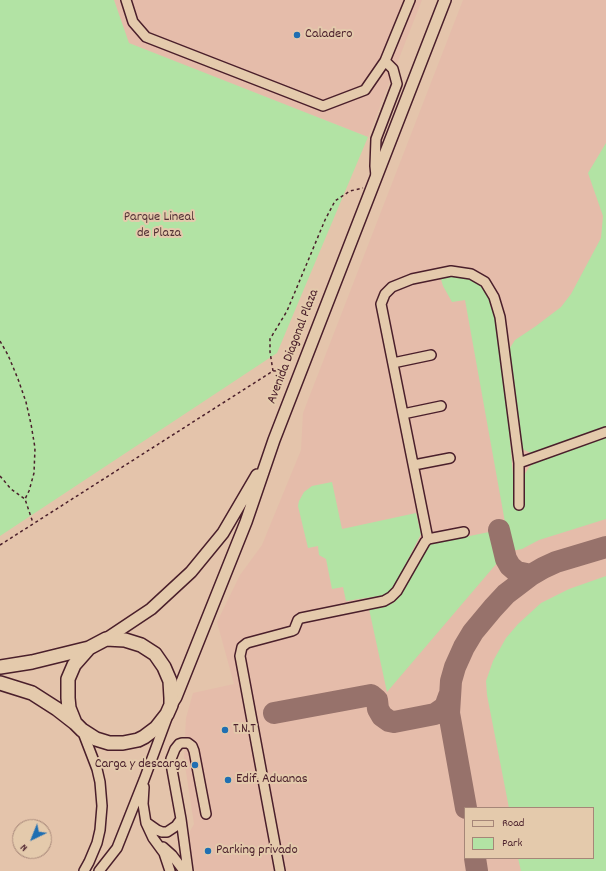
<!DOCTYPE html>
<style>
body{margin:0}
#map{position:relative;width:606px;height:871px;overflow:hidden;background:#e4c4ab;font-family:Dekko,sans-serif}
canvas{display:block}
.legend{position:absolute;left:464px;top:807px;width:130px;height:52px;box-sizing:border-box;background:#e4caac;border:1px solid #a68678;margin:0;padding:5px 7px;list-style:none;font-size:12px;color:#4a1f2b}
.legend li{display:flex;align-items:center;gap:8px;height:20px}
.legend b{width:20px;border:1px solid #a68678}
.north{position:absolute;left:12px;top:819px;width:40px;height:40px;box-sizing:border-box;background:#e4caac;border:1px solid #a68678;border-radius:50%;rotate:223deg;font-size:11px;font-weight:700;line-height:16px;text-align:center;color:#4a1f2b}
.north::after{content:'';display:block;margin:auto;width:14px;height:18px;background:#1f6fb2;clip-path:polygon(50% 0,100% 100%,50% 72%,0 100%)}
</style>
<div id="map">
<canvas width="606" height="871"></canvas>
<ul class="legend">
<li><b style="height:5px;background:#e4caac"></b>Road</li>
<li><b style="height:11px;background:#b2e3a4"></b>Park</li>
</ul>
<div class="north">N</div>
</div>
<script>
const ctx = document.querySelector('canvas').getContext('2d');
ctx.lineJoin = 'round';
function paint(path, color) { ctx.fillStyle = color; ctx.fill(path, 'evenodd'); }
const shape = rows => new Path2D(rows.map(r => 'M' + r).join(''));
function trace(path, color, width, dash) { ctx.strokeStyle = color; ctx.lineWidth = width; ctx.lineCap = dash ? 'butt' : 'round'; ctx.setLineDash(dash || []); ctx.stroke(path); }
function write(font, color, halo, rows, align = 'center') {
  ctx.font = font + ' Dekko,sans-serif'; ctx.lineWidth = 4; ctx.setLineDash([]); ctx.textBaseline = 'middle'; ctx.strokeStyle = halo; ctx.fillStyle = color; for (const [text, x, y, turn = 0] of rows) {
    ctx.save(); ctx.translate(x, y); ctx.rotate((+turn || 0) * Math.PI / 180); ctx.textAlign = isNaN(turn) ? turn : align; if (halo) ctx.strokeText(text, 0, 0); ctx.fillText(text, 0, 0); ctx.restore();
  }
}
paint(shape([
 [114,0,422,0,368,137,128,43],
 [463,0,606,0,606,871,195,871,188,835,194,824,184,759,186,718,193,693,234,684,217,622,240,575,262,545,301,450,303,413],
 [465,808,593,808,593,858,465,858]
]), '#e5bcaa');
paint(shape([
 [0,0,114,0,129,43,368,137,277,353,0,536],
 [606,143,606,428,546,449,531,453,522,449,508,351,515,340,536,326,561,307,571,294,601,238,603,216,588,173],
 [457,274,471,278,479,283,489,295,495,310,504,373,516,510,523,509,521,481,529,467,539,459,606,437,606,519,539,540,522,549,511,551,506,528,465,300,452,302,443,286,440,276],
 [332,482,342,529,416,513,421,534,394,587,386,595,346,601,343,587,332,589,326,559,319,555,318,546,308,548,298,506,299,501,304,492,312,486],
 [489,532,492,535,497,563,387,692,369,609,381,608,393,603,400,596,425,549,431,544],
 [606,576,606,871,521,871,518,858,593,858,593,808,509,808,487,695,486,681,493,661,506,638,518,624,541,603,569,589]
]), '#b2e3a4');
trace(shape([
 [499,530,506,559,510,566,517,572,531,575],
 [274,713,371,695,377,700,378,709,382,716,389,721,394,722,435,714,445,707,449,696],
 [466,808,449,713,451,681,455,667,464,647,473,632,493,608,506,594,531,575,543,568,556,562,606,547],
 [475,858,477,871]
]), '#97726b', 22);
const minor = shape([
 [126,0,133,22,146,37,323,106,365,90,385,61,410,0],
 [376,176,375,166,376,139,397,84,393,69,385,61],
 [393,363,431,355],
 [403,414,441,406],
 [519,463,606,432],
 [414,465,450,458],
 [428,539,381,304,385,294,392,287,412,279,451,271,471,274,485,282,494,297,500,317,519,463,519,505],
 [82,730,97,769,100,782,102,806,100,830,97,843,89,862,84,871],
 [144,787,143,804,146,823,153,838,164,853,170,871],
 [147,823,157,830,162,832,167,832,176,826,181,819],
 [163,847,172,855,184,871],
 [99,871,117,848,144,780,167,718],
 [188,871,181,819,171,764,171,759,175,749,179,744,182,743,188,743,192,746,194,751,206,814],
 [280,871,240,656,242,647,247,643,292,631,294,630,298,620,301,618,384,601,391,597,397,591,425,542,428,539,464,532]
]);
const major = shape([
 [106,639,151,609,191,572,223,533,257,475],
 [171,705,176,697,246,522,274,440,445,0]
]);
const highway = shape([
 [0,667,32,662,89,648,106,639,125,640,141,645,155,654,164,667,170,681,171,698,171,705,167,714,156,728,144,737,138,740,123,743,109,743,96,739,82,730,75,723,69,708,68,698,68,679,74,665,89,648],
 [0,683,32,693,57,709,75,723]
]);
trace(minor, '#4a1f2b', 12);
trace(major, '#4a1f2b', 14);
trace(highway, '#4a1f2b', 16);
trace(shape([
 [0,341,8,355,18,379,26,402,31,424,35,448,34,473,29,491,25,499],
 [273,371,270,352,270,339,287,311,325,220,335,201,350,191,363,188],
 [0,476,11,489,25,499,33,523],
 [0,545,273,371,291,369]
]), '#4a1f2b', 1.5, [3, 3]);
trace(minor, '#e4caac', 9);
trace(major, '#e4caac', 11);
trace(highway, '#e4caac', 13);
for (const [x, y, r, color] of [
 [297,35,4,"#1f6fb2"],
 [225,730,4,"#1f6fb2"],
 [195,765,4,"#1f6fb2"],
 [228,780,4,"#1f6fb2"],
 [208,851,4,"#1f6fb2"]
]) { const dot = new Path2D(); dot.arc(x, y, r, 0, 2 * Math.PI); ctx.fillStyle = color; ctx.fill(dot); trace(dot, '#e4caac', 1.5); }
write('14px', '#4a1f2b', '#e4caac', [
 ["Caladero",305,35],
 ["T.N.T",233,730],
 ["Carga y descarga",187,765,"right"],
 ["Edif. Aduanas",236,780],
 ["Parking privado",216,851]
], 'left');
write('14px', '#543337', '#e4caac', [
 ["Parque Lineal",159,218],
 ["de Plaza",159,234]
]);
write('14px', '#4a1f2b', '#e4caac', [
 ["Avenida Diagonal Plaza",294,347,-69]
]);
</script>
